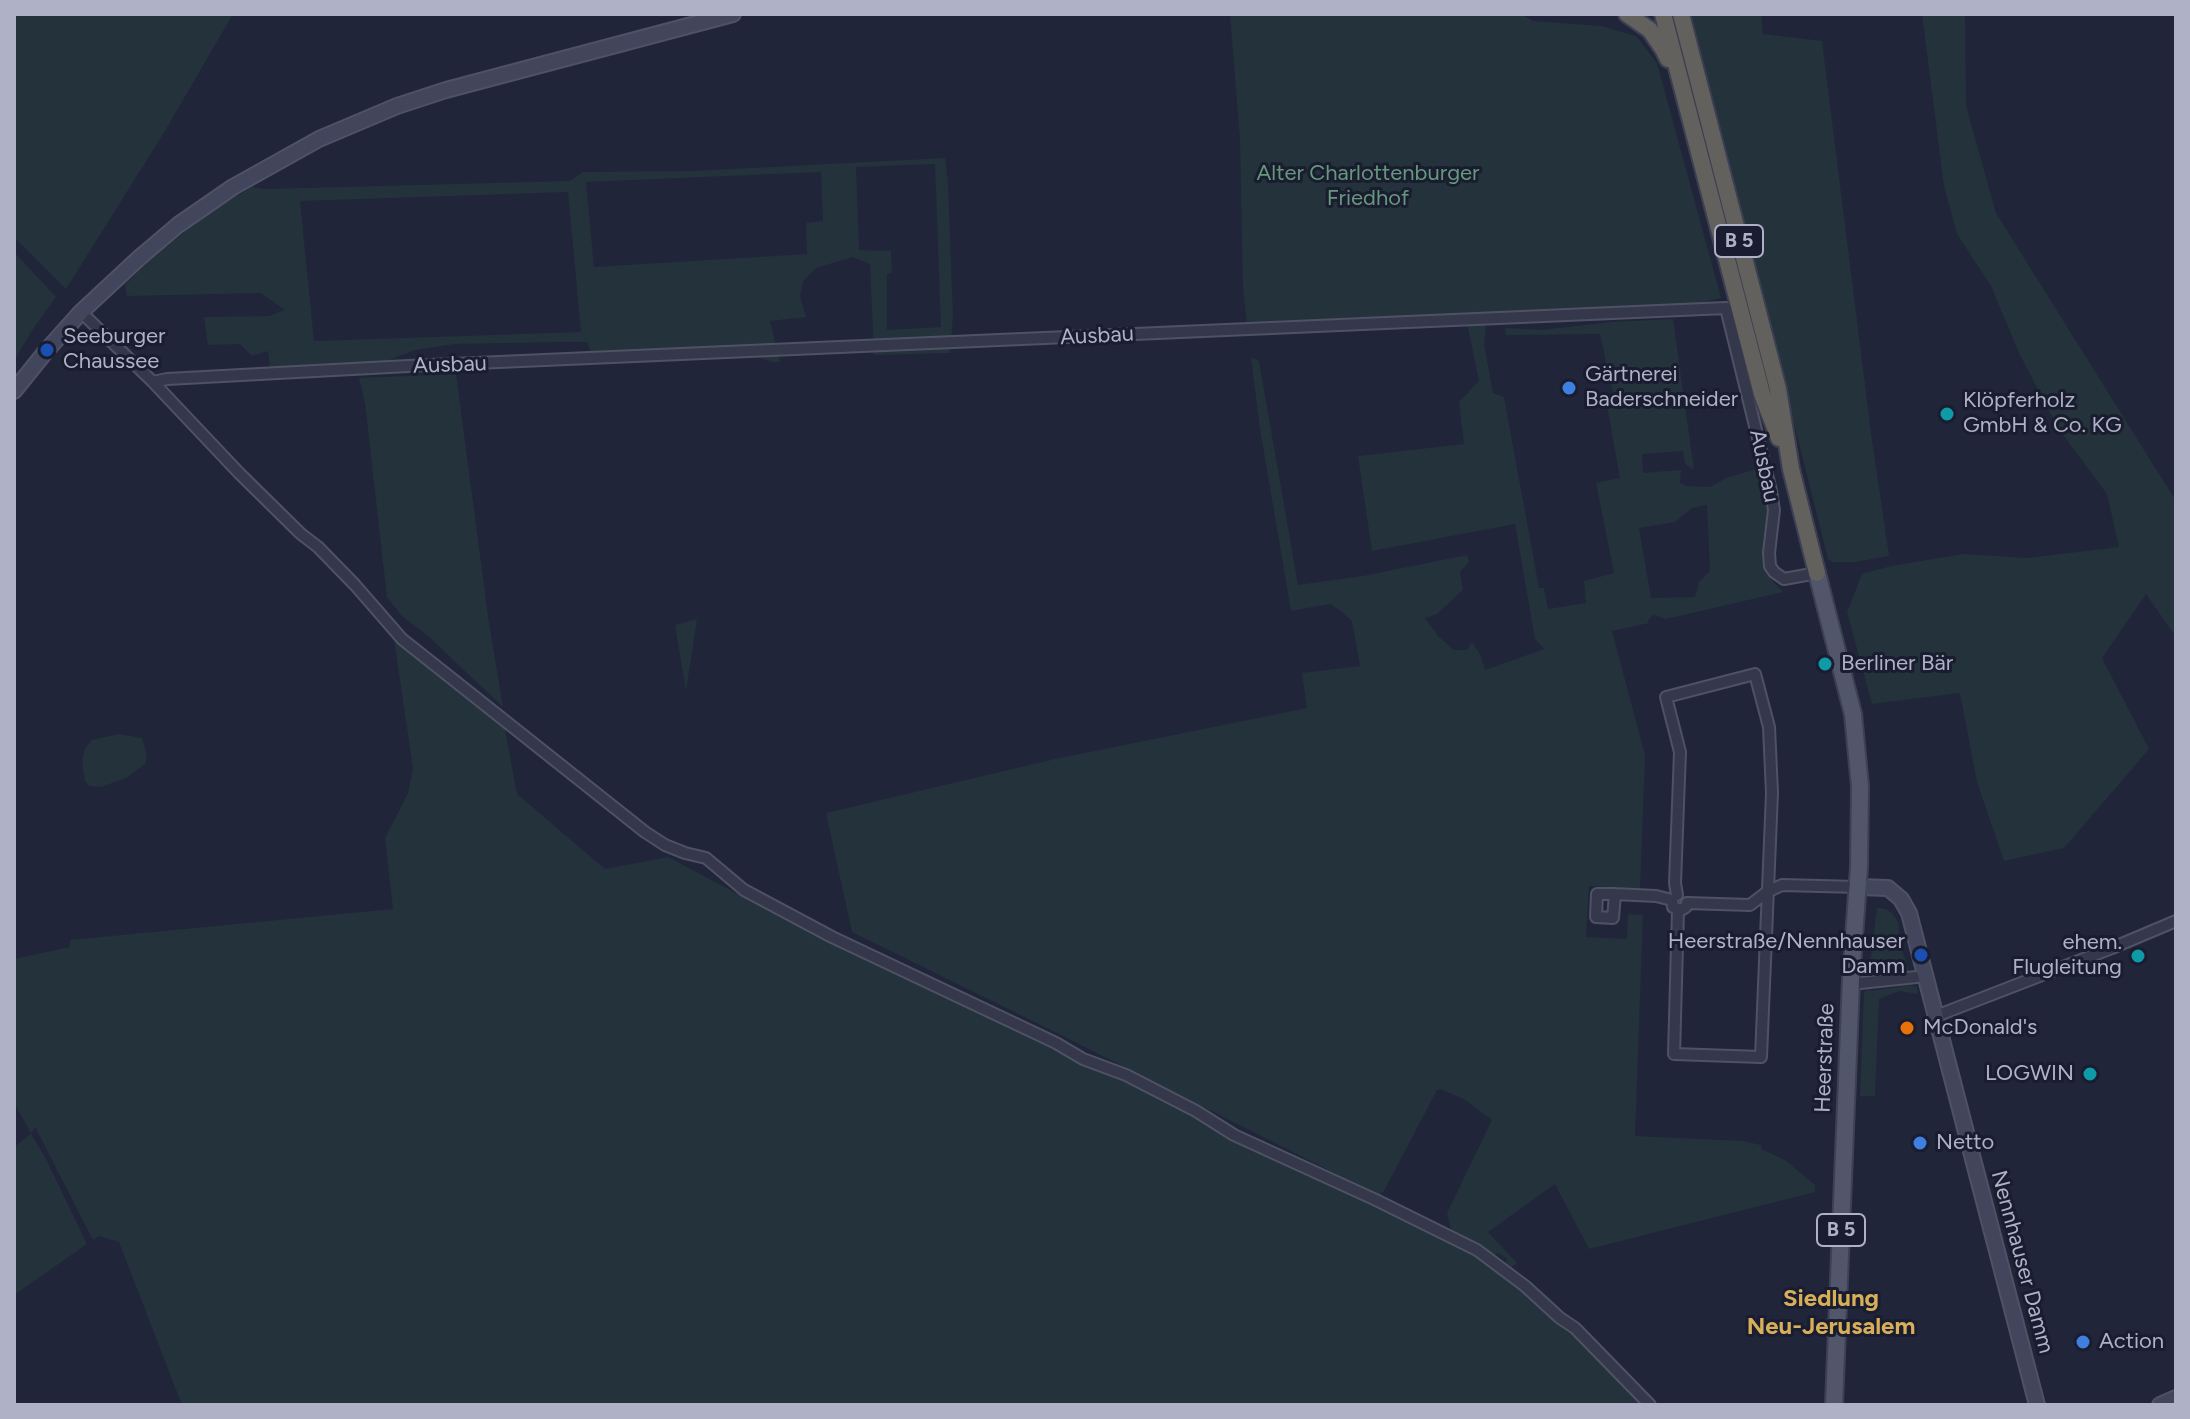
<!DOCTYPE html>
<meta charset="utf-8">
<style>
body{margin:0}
#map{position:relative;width:2190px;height:1419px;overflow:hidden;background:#21253a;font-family:Figtree,sans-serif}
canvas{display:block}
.frame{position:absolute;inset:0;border:16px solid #afb2c7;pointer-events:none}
</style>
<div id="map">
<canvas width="2190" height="1419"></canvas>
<div class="frame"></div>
</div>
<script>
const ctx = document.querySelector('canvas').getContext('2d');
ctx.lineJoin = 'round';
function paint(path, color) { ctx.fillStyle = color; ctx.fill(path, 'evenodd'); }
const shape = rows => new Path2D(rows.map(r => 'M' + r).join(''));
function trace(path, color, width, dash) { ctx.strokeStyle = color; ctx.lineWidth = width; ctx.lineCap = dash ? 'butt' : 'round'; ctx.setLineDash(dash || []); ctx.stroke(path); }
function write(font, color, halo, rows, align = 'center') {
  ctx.font = font + ' Figtree,sans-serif'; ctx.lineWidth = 6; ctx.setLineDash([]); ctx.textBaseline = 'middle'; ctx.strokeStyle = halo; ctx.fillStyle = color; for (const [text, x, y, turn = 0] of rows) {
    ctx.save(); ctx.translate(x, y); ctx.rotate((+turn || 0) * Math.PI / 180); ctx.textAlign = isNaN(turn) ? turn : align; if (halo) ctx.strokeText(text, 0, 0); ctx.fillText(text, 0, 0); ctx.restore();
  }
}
paint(shape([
 [14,14,233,14,165,131,66,289,14,237],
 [1230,14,1521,14,1533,21,1601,26,1636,36,1657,63,1721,298,1695,304,1359,320,1359,317,1350,317,1350,320,1247,324,1243,287,1240,140],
 [1691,14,1761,14,1763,34,1822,41,1872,440,1889,556,1855,562,1832,562,1828,559],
 [1922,14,1965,14,1966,106,1996,213,2176,501,2176,637,2146,594,2102,658,2149,749,2064,848,2004,861,1977,782,1960,693,1872,704,1847,612,1862,574,1891,566,1963,554,2028,558,2119,547,2107,494,2058,428,2019,353,1991,286,1957,234,1944,186],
 [945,158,948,183,953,316,950,353,874,355,870,264,853,257,816,268,803,281,800,296,806,317,770,321,780,362,772,362,755,356,691,360,680,351,591,353,587,342,561,342,455,344,415,350,381,363,270,369,268,351,252,356,240,344,208,345,204,317,269,316,285,310,261,293,127,296,125,285,144,265,207,214,252,187,266,189,570,181,583,172,693,171],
 [935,164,941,327,887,330,887,274,892,272,891,251,859,250,856,167],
 [821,172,823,221,806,223,807,254,594,267,586,182],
 [568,192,581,332,314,341,300,201],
 [14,252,56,297,33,329,14,361],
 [1673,319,1694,470,1685,464,1683,451,1642,454,1643,473,1681,470,1680,483,1686,486,1710,487,1726,478,1756,469,1766,482,1768,498,1769,522,1762,559,1767,575,1783,592,1666,619,1653,615,1648,620,1649,623,1612,631,1645,755,1640,888,1589,886,1586,937,1627,939,1628,914,1643,915,1635,1136,1743,1141,1761,1145,1761,1149,1785,1160,1815,1185,1815,1192,1589,1249,1555,1184,1488,1232,1517,1263,1511,1267,1506,1263,1507,1259,1498,1253,1493,1256,1459,1236,1451,1229,1447,1213,1492,1120,1464,1099,1440,1089,1437,1090,1384,1191,1378,1195,1057,1033,852,932,826,813,1055,759,1307,708,1302,673,1360,666,1352,621,1342,612,1330,604,1291,611,1260,429,1251,357,1259,361,1298,585,1363,576,1467,555,1469,562,1460,572,1463,590,1437,614,1425,618,1438,636,1454,650,1467,650,1472,642,1480,654,1485,670,1544,649,1535,639,1515,524,1372,551,1358,456,1464,444,1459,402,1479,381,1467,323,1486,323,1484,344,1493,393,1504,397,1539,588,1544,588,1548,609,1586,603,1584,581,1614,573,1596,483,1620,478,1605,395,1613,393,1600,334,1506,335,1505,328,1542,330,1610,322],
 [1707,505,1710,571,1699,582,1695,597,1651,598,1639,528,1675,522,1692,508],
 [456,374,489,623,503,707,428,636,402,616,387,597,365,403,359,378],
 [697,619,686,691,675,625],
 [394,640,409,649,504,724,517,794,605,869,668,857,830,943,1082,1061,1126,1078,1332,1184,1480,1255,1541,1309,1585,1340,1646,1405,182,1405,119,1242,99,1236,93,1240,35,1127,31,1134,45,1157,87,1244,14,1295,14,1147,31,1134,14,1102,14,959,70,947,70,940,393,909,385,838,408,793,413,768],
 [119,734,142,738,147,755,145,764,126,778,101,787,89,786,85,781,82,761,85,749,92,740],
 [1877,908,1886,909,1893,914,1898,922,1901,947,1910,973,1867,979,1865,976,1871,956],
 [1911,985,1917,987,1918,994,1899,991,1879,999,1875,1096,1860,1096,1864,992,1870,989,1871,991]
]), '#23323b');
const minor = shape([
 [81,312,153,382,167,379,408,366,1726,308,1771,491,1774,510,1769,553,1770,566,1774,572,1784,579,1817,573],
 [153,382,239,473,301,534,318,547,355,585,402,639,645,832,665,845,685,853,706,858,744,890,832,937,1056,1043,1083,1059,1126,1075,1196,1111,1234,1135,1376,1200,1477,1250,1525,1286,1560,1318,1575,1328,1650,1405],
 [1615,894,1613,918,1596,917,1597,894,1615,894,1656,896,1672,900,1673,907,1681,910,1686,907,1687,903,1750,905,1767,892,1782,885,1858,887],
 [1677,895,1675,883,1680,752,1666,697,1755,674,1769,727,1772,793,1761,1057,1674,1054,1678,910],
 [1851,984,1926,976],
 [1936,1016,2112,948,2176,921]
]);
const secondary = shape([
 [14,391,47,350,81,312,139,258,178,225,233,187,319,139,397,106,446,90,733,14],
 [1858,887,1888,888,1901,899,1909,913,2037,1405],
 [2160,1405,2176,1398]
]);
const primary = shape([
 [1817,573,1853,714,1860,786,1859,867,1851,979,1834,1405]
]);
const trunk = shape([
 [1627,14,1650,30,1663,49,1668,59],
 [1663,14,1762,394,1779,438],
 [1681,14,1778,389,1791,469,1817,573]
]);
trace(minor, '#4f5265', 14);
trace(secondary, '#4f5265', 18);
trace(primary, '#3e4154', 20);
trace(trunk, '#3c3f52', 20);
trace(minor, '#34384a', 10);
trace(secondary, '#42465d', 14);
trace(primary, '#52566b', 16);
trace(trunk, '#62615e', 16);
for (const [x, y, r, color] of [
 [47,350,8,"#1a4fb4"],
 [1569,388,8,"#3f7fe0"],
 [1947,414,8,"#0f9aa8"],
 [1825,664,8,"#0f9aa8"],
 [1921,955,8,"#1a4fb4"],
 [2138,956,8,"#0f9aa8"],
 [1907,1028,8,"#e8710a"],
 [2090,1074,8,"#0f9aa8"],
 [1920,1143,8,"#3f7fe0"],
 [2083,1342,8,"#3f7fe0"]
]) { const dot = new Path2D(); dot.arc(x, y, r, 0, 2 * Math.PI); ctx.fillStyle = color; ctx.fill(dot); trace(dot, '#1a1d2f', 3); }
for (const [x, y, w] of [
 [1739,241,48],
 [1841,1230,48]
]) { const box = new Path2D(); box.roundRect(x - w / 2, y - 16, w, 32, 6); ctx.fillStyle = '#1a1d2f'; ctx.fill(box); trace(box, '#afb2c7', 2); }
write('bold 20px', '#afb2c7', null, [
 ["B 5",1739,241],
 ["B 5",1841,1230]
]);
write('22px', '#66987e', '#1a1d2f', [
 ["Alter Charlottenburger",1368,174],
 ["Friedhof",1368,199]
]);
write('22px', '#afb2c7', '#1a1d2f', [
 ["Ausbau",1097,336,-3],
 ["Ausbau",450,365,-2],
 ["Ausbau",1764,466,78],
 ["Heerstraße",1825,1058,-88],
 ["Nennhauser Damm",2022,1262,75]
]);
write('22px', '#afb2c7', '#1a1d2f', [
 ["Seeburger",63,337],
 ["Chaussee",63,362],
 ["Gärtnerei",1585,375],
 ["Baderschneider",1585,400],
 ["Klöpferholz",1963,401],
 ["GmbH & Co. KG",1963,426],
 ["Berliner Bär",1841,664],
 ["Heerstraße/Nennhauser",1905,942,"right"],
 ["Damm",1905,967,"right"],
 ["ehem.",2122,943,"right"],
 ["Flugleitung",2122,968,"right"],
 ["McDonald's",1923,1028],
 ["LOGWIN",2074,1074,"right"],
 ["Netto",1936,1143],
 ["Action",2099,1342]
], 'left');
write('bold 24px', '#d7af5a', '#1a1d2f', [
 ["Siedlung",1831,1299],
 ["Neu-Jerusalem",1831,1327]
]);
</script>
